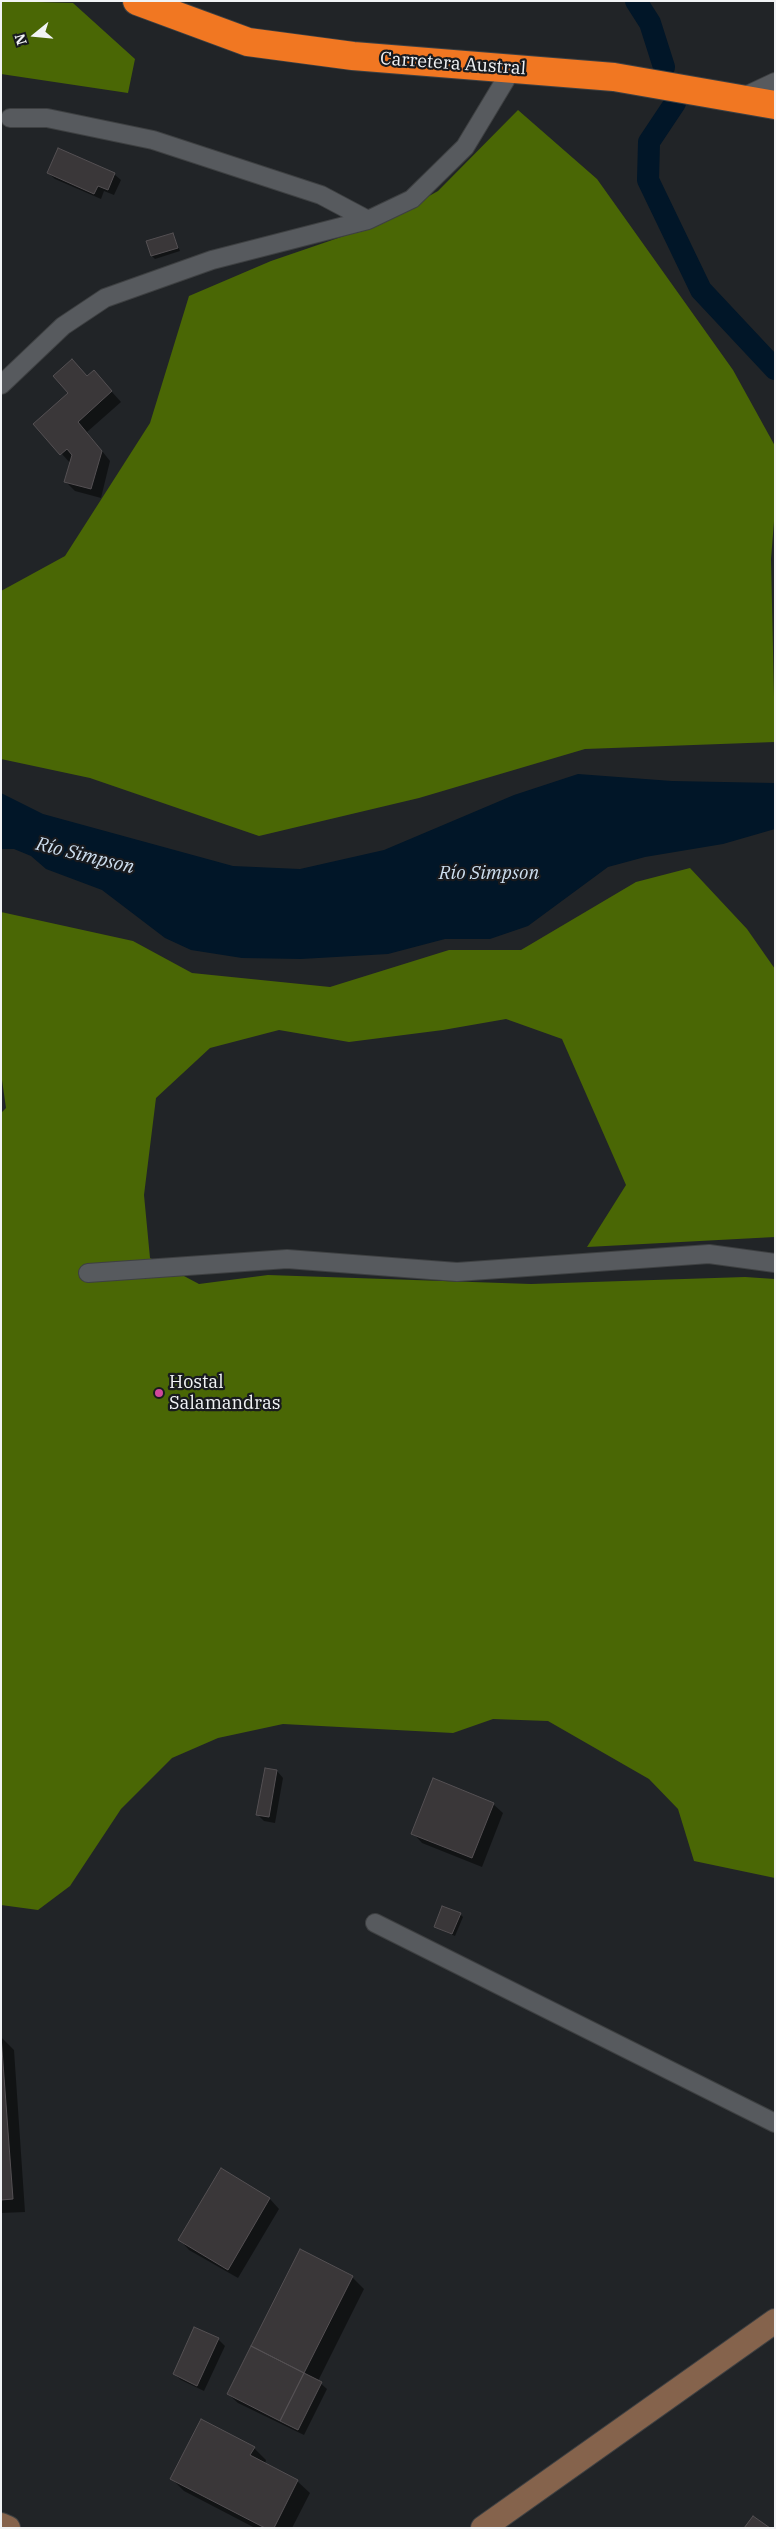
<!DOCTYPE html>
<meta charset="utf-8">
<style>
body{margin:0}
#map{position:relative;width:776px;height:2529px;overflow:hidden;background:#212427;font-family:"IBM Plex Serif",serif}
canvas{display:block}
.frame{position:absolute;inset:0;border:2px solid #f1f3f5;pointer-events:none}
.north{position:absolute;left:10px;top:10px;width:50px;height:50px;-webkit-text-stroke:4px #181a1e;paint-order:stroke;rotate:253deg;font-size:14px;font-weight:700;line-height:20px;text-align:center;color:#f1f3f5}
.north::after{content:'';display:block;margin:auto;width:18px;height:22px;background:#f1f3f5;clip-path:polygon(50% 0,100% 100%,50% 72%,0 100%)}
</style>
<div id="map">
<canvas width="776" height="2529"></canvas>
<div class="frame"></div>
<div class="north">N</div>
</div>
<script>
const ctx = document.querySelector('canvas').getContext('2d');
ctx.lineJoin = 'round';
function paint(path, color) { ctx.fillStyle = color; ctx.fill(path, 'evenodd'); }
const shape = rows => new Path2D(rows.map(r => 'M' + r).join(''));
function trace(path, color, width, dash) { ctx.strokeStyle = color; ctx.lineWidth = width; ctx.lineCap = dash ? 'butt' : 'round'; ctx.setLineDash(dash || []); ctx.stroke(path); }
function write(font, color, halo, rows, align = 'center') {
  ctx.font = font + ' "IBM Plex Serif",serif'; ctx.lineWidth = 4.5; ctx.setLineDash([]); ctx.textBaseline = 'middle'; ctx.strokeStyle = halo; ctx.fillStyle = color; for (const [text, x, y, turn = 0] of rows) {
    ctx.save(); ctx.translate(x, y); ctx.rotate((+turn || 0) * Math.PI / 180); ctx.textAlign = isNaN(turn) ? turn : align; if (halo) ctx.strokeText(text, 0, 0); ctx.fillText(text, 0, 0); ctx.restore();
  }
}
paint(shape([
 [1,1,73,3,135,59,128,93,1,74],
 [518,110,597,179,733,370,775,446,775,509,771,559,775,742,585,749,419,798,259,836,90,778,1,759,1,591,65,556,150,423,189,296,271,261,379,224,438,191],
 [690,868,747,929,775,969,775,1237,587,1247,626,1185,562,1039,506,1019,443,1030,349,1042,279,1030,210,1048,156,1098,144,1195,150,1258,199,1284,268,1275,531,1284,745,1277,775,1279,775,1878,694,1861,678,1809,649,1779,548,1721,493,1719,453,1733,283,1724,218,1738,172,1758,121,1809,70,1886,38,1910,1,1905,1,1113,6,1108,1,1073,1,912,133,941,192,973,330,987,449,950,521,950,636,882]
]), '#4a6705');
paint(shape([
 [578,774,672,781,775,783,775,829,723,844,645,857,608,867,528,926,490,939,445,939,388,954,301,959,242,958,191,950,165,938,102,890,46,869,31,856,14,849,1,849,1,793,43,814,233,866,300,869,384,850,514,795]
]), '#011628');
paint(shape([
 [48,173,114,174,121,180,114,195,104,191,101,199,55,179],
 [173,235,180,251,155,259,152,256],
 [88,377,103,382,121,402,87,432,110,461,101,498,75,491,66,482,71,464,35,424],
 [277,1771,283,1778,275,1823,264,1821,258,1815],
 [493,1804,503,1813,482,1867,422,1843,413,1833],
 [460,1914,463,1917,455,1936,435,1927],
 [1,2037,14,2050,25,2212,1,2213],
 [221,2170,270,2199,279,2209,238,2278,189,2250,180,2240],
 [352,2277,364,2289,318,2381,327,2389,304,2435,238,2403,228,2394],
 [218,2339,225,2346,204,2391,181,2380,174,2374],
 [254,2448,266,2460,265,2464,297,2481,310,2493,292,2528,255,2528,184,2491,172,2479]
]), '#0007');
trace(shape([
 [636,1,650,23,664,67],
 [675,103,649,142,648,180,701,290,775,369]
]), '#011628', 22);
const building = shape([
 [58,148,115,173,108,190,98,186,94,194,47,173,58,148],
 [173,233,178,248,151,256,146,241,173,233],
 [72,359,87,376,94,370,112,391,78,422,102,451,91,489,64,482,72,455,67,449,60,455,33,424,68,393,53,376,72,359],
 [265,1768,277,1770,269,1817,256,1815,265,1768],
 [433,1778,494,1803,472,1858,411,1834,433,1778],
 [442,1906,461,1913,452,1934,434,1927,442,1906],
 [1,2036,13,2199,1,2200,1,2036],
 [221,2168,270,2198,228,2270,178,2240,221,2168],
 [300,2249,353,2276,304,2373,251,2346,300,2249],
 [194,2327,219,2338,197,2386,173,2374,194,2327],
 [251,2346,304,2373,280,2421,227,2394,251,2346],
 [304,2373,322,2382,298,2430,280,2421,304,2373],
 [201,2419,255,2447,250,2455,298,2480,274,2528,265,2528,170,2479,201,2419],
 [753,2516,770,2528,744,2528,753,2516]
]);
paint(building, '#3a3739');
trace(building, '#545053', 1);
const street = shape([
 [741,98,775,82],
 [10,118,47,118,153,140,321,195,368,220],
 [1,385,63,326,105,298,212,260,368,220,412,199,465,147,512,69],
 [88,1273,287,1259,457,1272,709,1254,775,1263],
 [375,1923,775,2123]
]);
const secondary = shape([
 [1,2525,8,2528],
 [483,2528,775,2321]
]);
const highway = shape([
 [137,1,248,42,353,56,614,77,775,105]
]);
trace(street, '#3e4042', 20);
trace(secondary, '#3e4042', 26);
trace(highway, '#3e4042', 30);
trace(street, '#575a5e', 18);
trace(secondary, '#85634c', 24);
trace(highway, '#f17722', 28);
for (const [x, y, r, color] of [
 [159,1393,5,"#d1479c"]
]) { const dot = new Path2D(); dot.arc(x, y, r, 0, 2 * Math.PI); ctx.fillStyle = color; ctx.fill(dot); trace(dot, '#181a1e', 2); }
write('18px', '#f1f3f5', '#181a1e', [
 ["Carretera Austral",453,64,4]
]);
write('18px', '#f1f3f5', '#181a1e', [
 ["Hostal",169,1383],
 ["Salamandras",169,1404]
], 'left');
write('italic 19px', '#cddeef', '#181a1e', [
 ["Río Simpson",85,856,14],
 ["Río Simpson",489,874]
]);
</script>
